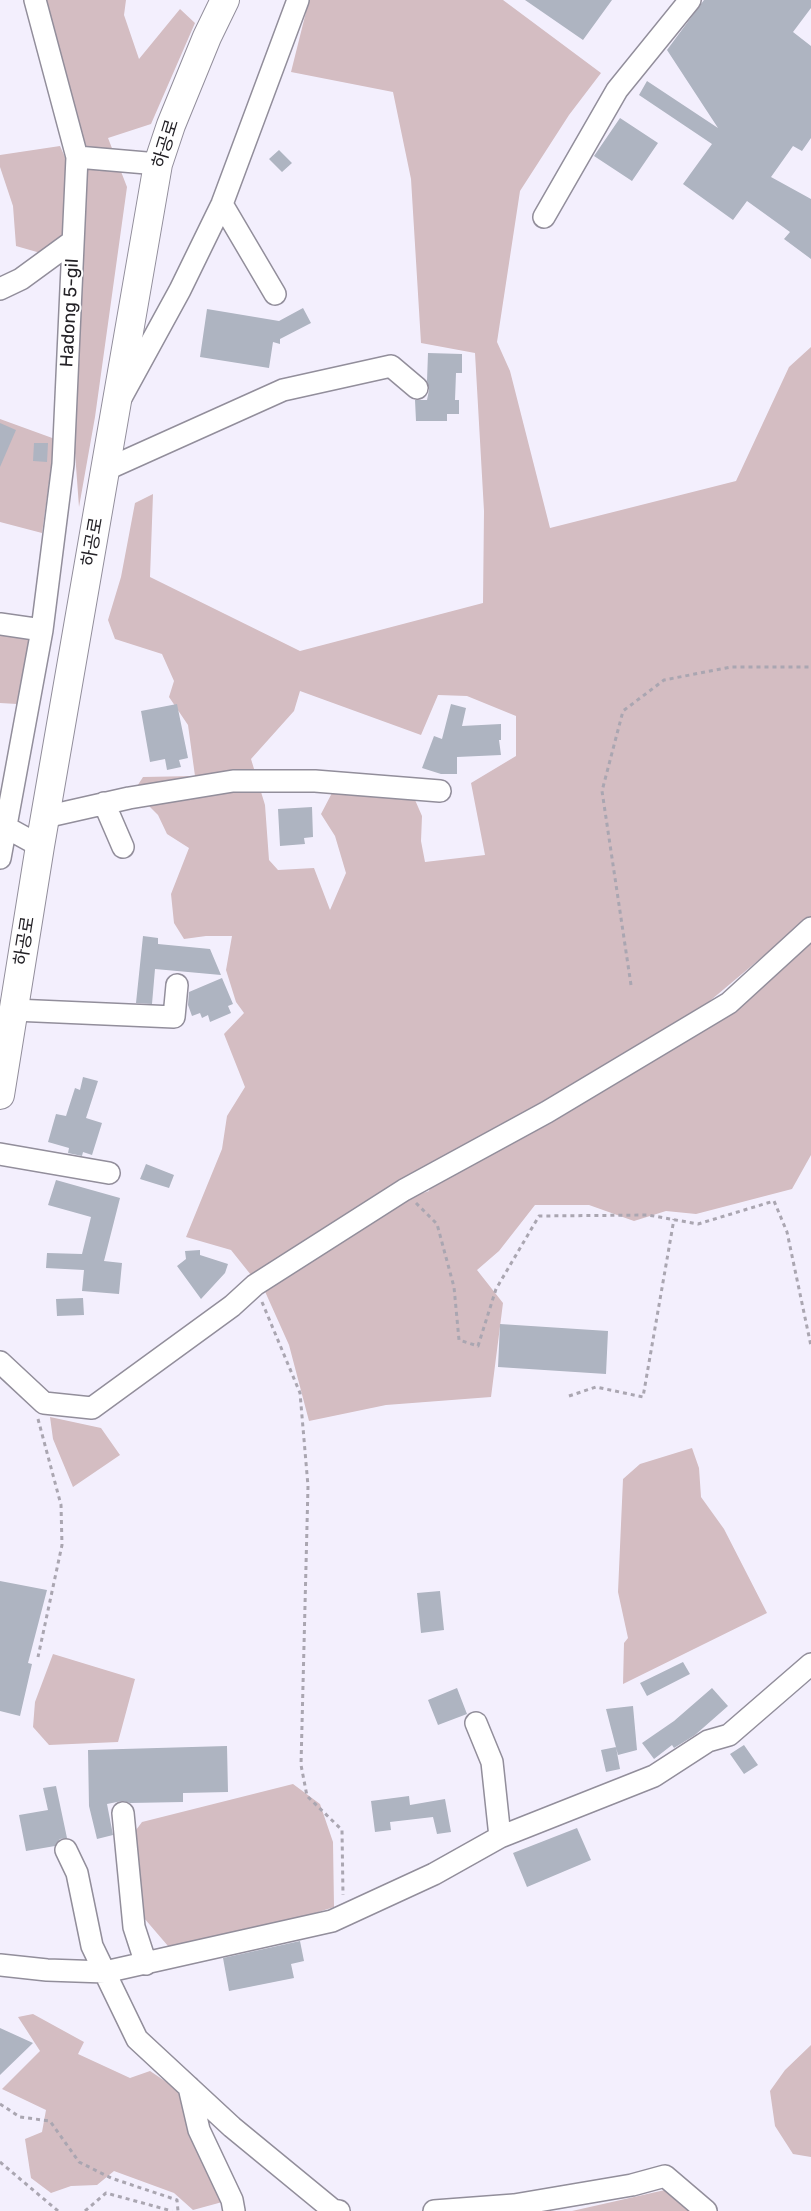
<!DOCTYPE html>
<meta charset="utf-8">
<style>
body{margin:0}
canvas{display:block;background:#f3effd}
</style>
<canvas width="811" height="2211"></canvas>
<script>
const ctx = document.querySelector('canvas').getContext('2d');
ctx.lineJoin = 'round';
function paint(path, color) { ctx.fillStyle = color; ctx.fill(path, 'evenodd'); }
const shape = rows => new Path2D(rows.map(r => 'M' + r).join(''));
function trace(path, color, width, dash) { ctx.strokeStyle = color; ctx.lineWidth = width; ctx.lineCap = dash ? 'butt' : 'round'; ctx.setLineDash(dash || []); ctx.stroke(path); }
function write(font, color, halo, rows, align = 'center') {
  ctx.font = font + ' Rubik,"Noto Sans KR",sans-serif'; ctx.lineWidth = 4; ctx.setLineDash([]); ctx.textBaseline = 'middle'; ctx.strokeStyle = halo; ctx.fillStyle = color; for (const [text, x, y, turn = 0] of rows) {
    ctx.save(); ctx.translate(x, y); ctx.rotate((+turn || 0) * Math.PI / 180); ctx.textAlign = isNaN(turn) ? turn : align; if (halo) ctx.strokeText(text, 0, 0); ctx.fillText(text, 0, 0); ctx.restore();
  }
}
paint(shape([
 [43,0,126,0,124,15,139,59,180,9,195,23,151,124,108,138,127,187,95,417,79,507,74,439,84,165],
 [309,0,503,0,601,73,569,115,520,191,497,342,510,371,550,528,736,481,789,367,811,347,811,916,705,1005,716,1019,811,942,811,1155,792,1189,696,1214,666,1211,634,1221,589,1205,535,1205,499,1251,477,1270,503,1303,491,1397,386,1405,309,1421,289,1345,263,1287,406,1199,429,1191,436,1160,251,1275,231,1250,186,1237,222,1149,227,1116,245,1087,224,1034,244,1013,236,1002,226,970,232,936,206,936,184,939,174,923,171,894,189,848,167,834,158,815,134,791,143,777,195,776,188,725,169,697,174,681,162,654,115,639,108,620,121,577,135,503,153,494,150,577,300,651,483,603,484,511,475,353,421,343,411,179,393,92,291,72],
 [300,691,421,735,438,695,467,696,516,716,516,756,471,783,485,855,425,862,421,841,422,816,412,793,333,791,321,814,335,836,346,873,330,910,314,868,278,870,269,860,265,805,251,759,294,711],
 [60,146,69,166,65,260,16,246,13,206,0,167,0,155],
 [0,419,55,439,42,533,0,522],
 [0,631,29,635,29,661,17,704,0,703],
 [50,1417,101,1428,120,1455,73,1487,53,1439],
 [692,1448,699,1468,701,1497,724,1529,767,1613,623,1684,624,1643,628,1638,618,1592,623,1479,640,1464],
 [53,1654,135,1679,118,1742,49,1745,33,1727,35,1702],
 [293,1784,320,1804,333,1842,334,1907,271,1927,168,1946,144,1918,133,1834,142,1822],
 [33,2014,84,2042,78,2054,130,2078,150,2071,177,2089,193,2133,226,2201,193,2210,174,2193,114,2171,97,2185,71,2186,51,2193,31,2178,25,2139,42,2132,46,2110,2,2089,40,2051,18,2017],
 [811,2045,811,2157,793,2154,775,2126,770,2091,785,2070],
 [665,2190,689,2211,572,2211]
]), '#d4bdc2');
paint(shape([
 [525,0,612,0,583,40],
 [704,0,811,0,811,8,793,32,811,46,811,138,802,151,793,146,771,177,811,199,811,259,784,239,790,232,747,201,733,220,683,184,712,144,639,95,647,81,718,128,667,50],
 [620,118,658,143,632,181,594,156],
 [279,150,292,163,282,172,269,159],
 [303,308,311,323,280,339,280,344,273,342,269,368,200,357,207,309,279,321],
 [428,353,462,354,462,373,456,373,455,400,459,400,459,414,447,414,447,421,416,421,415,400,427,400,429,390,427,381],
 [0,423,16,430,0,467],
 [34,443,48,443,47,462,33,461],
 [177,704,188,758,179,760,181,767,167,770,165,759,150,762,141,711],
 [451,704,466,708,462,726,501,724,501,740,499,740,501,755,457,757,457,774,441,774,422,768,434,736,442,739],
 [312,807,313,837,304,838,305,844,280,846,278,809],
 [143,936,158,938,158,944,210,949,221,975,155,969,152,1004,136,1003],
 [222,978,233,1004,228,1006,231,1013,210,1022,208,1015,202,1018,200,1013,192,1016,188,1005,189,992],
 [83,1077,98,1081,86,1118,102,1123,92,1155,83,1152,82,1156,68,1153,69,1148,48,1142,56,1114,66,1116,75,1088,80,1090],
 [146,1164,174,1175,169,1188,140,1179],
 [56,1180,120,1198,104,1261,122,1263,119,1294,82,1291,84,1270,46,1268,47,1253,82,1254,91,1217,48,1205],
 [200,1250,200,1255,228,1264,225,1273,201,1299,177,1266,186,1259,185,1251],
 [83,1298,84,1315,57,1316,56,1299],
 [500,1324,608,1331,606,1374,498,1367],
 [0,1581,47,1590,28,1663,32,1664,20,1716,0,1711],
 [440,1591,444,1630,421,1633,417,1593],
 [683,1662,690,1674,647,1696,640,1683],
 [457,1688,467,1714,438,1725,428,1700],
 [712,1688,728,1706,695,1735,674,1748,672,1745,654,1759,642,1743,674,1721],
 [633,1706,637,1750,618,1755,606,1709],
 [744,1745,758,1765,744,1774,730,1754],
 [227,1746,228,1792,183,1793,183,1802,130,1803,122,1801,107,1804,113,1835,97,1839,89,1806,88,1750],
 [616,1747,620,1769,606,1772,601,1750],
 [56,1786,67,1838,60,1839,55,1846,26,1851,19,1815,48,1810,43,1788],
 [409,1796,410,1805,445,1799,451,1832,437,1834,433,1817,390,1822,391,1830,375,1832,371,1801],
 [577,1828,591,1860,527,1887,513,1853],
 [300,1941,304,1961,291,1964,294,1978,229,1991,223,1958],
 [0,2028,33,2043,0,2075]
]), '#aeb4c1');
const minor = shape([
 [77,157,158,164],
 [222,204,275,294],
 [544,217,617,90,690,0],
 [0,289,21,279,73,241],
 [122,396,180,290,222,204,298,0],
 [105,470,283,390,391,366,417,388],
 [0,624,42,630],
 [104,803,123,847],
 [45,817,129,798,233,781,315,781,440,791],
 [0,824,40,846],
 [0,858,42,630,63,464,77,157,35,0],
 [14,1010,174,1017,177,985],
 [0,1154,109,1173],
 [0,1362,44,1403,92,1408,232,1306,255,1285,404,1190,547,1112,729,1003,811,928],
 [476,1723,492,1762,500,1837],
 [123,1813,134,1927,146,1964],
 [66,1850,77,1873,92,1946,137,2039,232,2127,333,2210,339,2211],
 [0,1965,47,1970,105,1972,332,1921,434,1874,500,1837,654,1776,708,1741,729,1735,811,1664],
 [189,2087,199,2130,232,2200,234,2211],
 [434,2211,514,2205,632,2185,665,2176,706,2211]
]);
const major = shape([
 [0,1095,40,846,158,164,171,125,207,37,225,0]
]);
trace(minor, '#928e9b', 24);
trace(major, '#928e9b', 30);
trace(shape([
 [631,985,602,791,623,711,664,680,731,667,811,667],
 [416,1203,437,1224,454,1287,459,1340,478,1346,496,1289,539,1216,648,1215,698,1224,774,1201,787,1232,811,1346],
 [262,1302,300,1393,308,1486,301,1765,307,1796,342,1830,343,1895],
 [569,1396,596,1387,643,1397,674,1219],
 [38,1419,61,1505,62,1545,38,1657],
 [0,2104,20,2117,50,2121,79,2162,111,2178,177,2200,178,2211],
 [0,2162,58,2211],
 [85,2211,106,2193,172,2211]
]), '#aaa6b1', 3, [4, 4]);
trace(minor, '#fff', 21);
trace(major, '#fff', 28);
write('18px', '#232126', '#fff', [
 ["하공로",166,144,-73],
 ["Hadong 5-gil",70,313,-87],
 ["하공로",93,542,-80],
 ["하공로",25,941,-81]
]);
</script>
